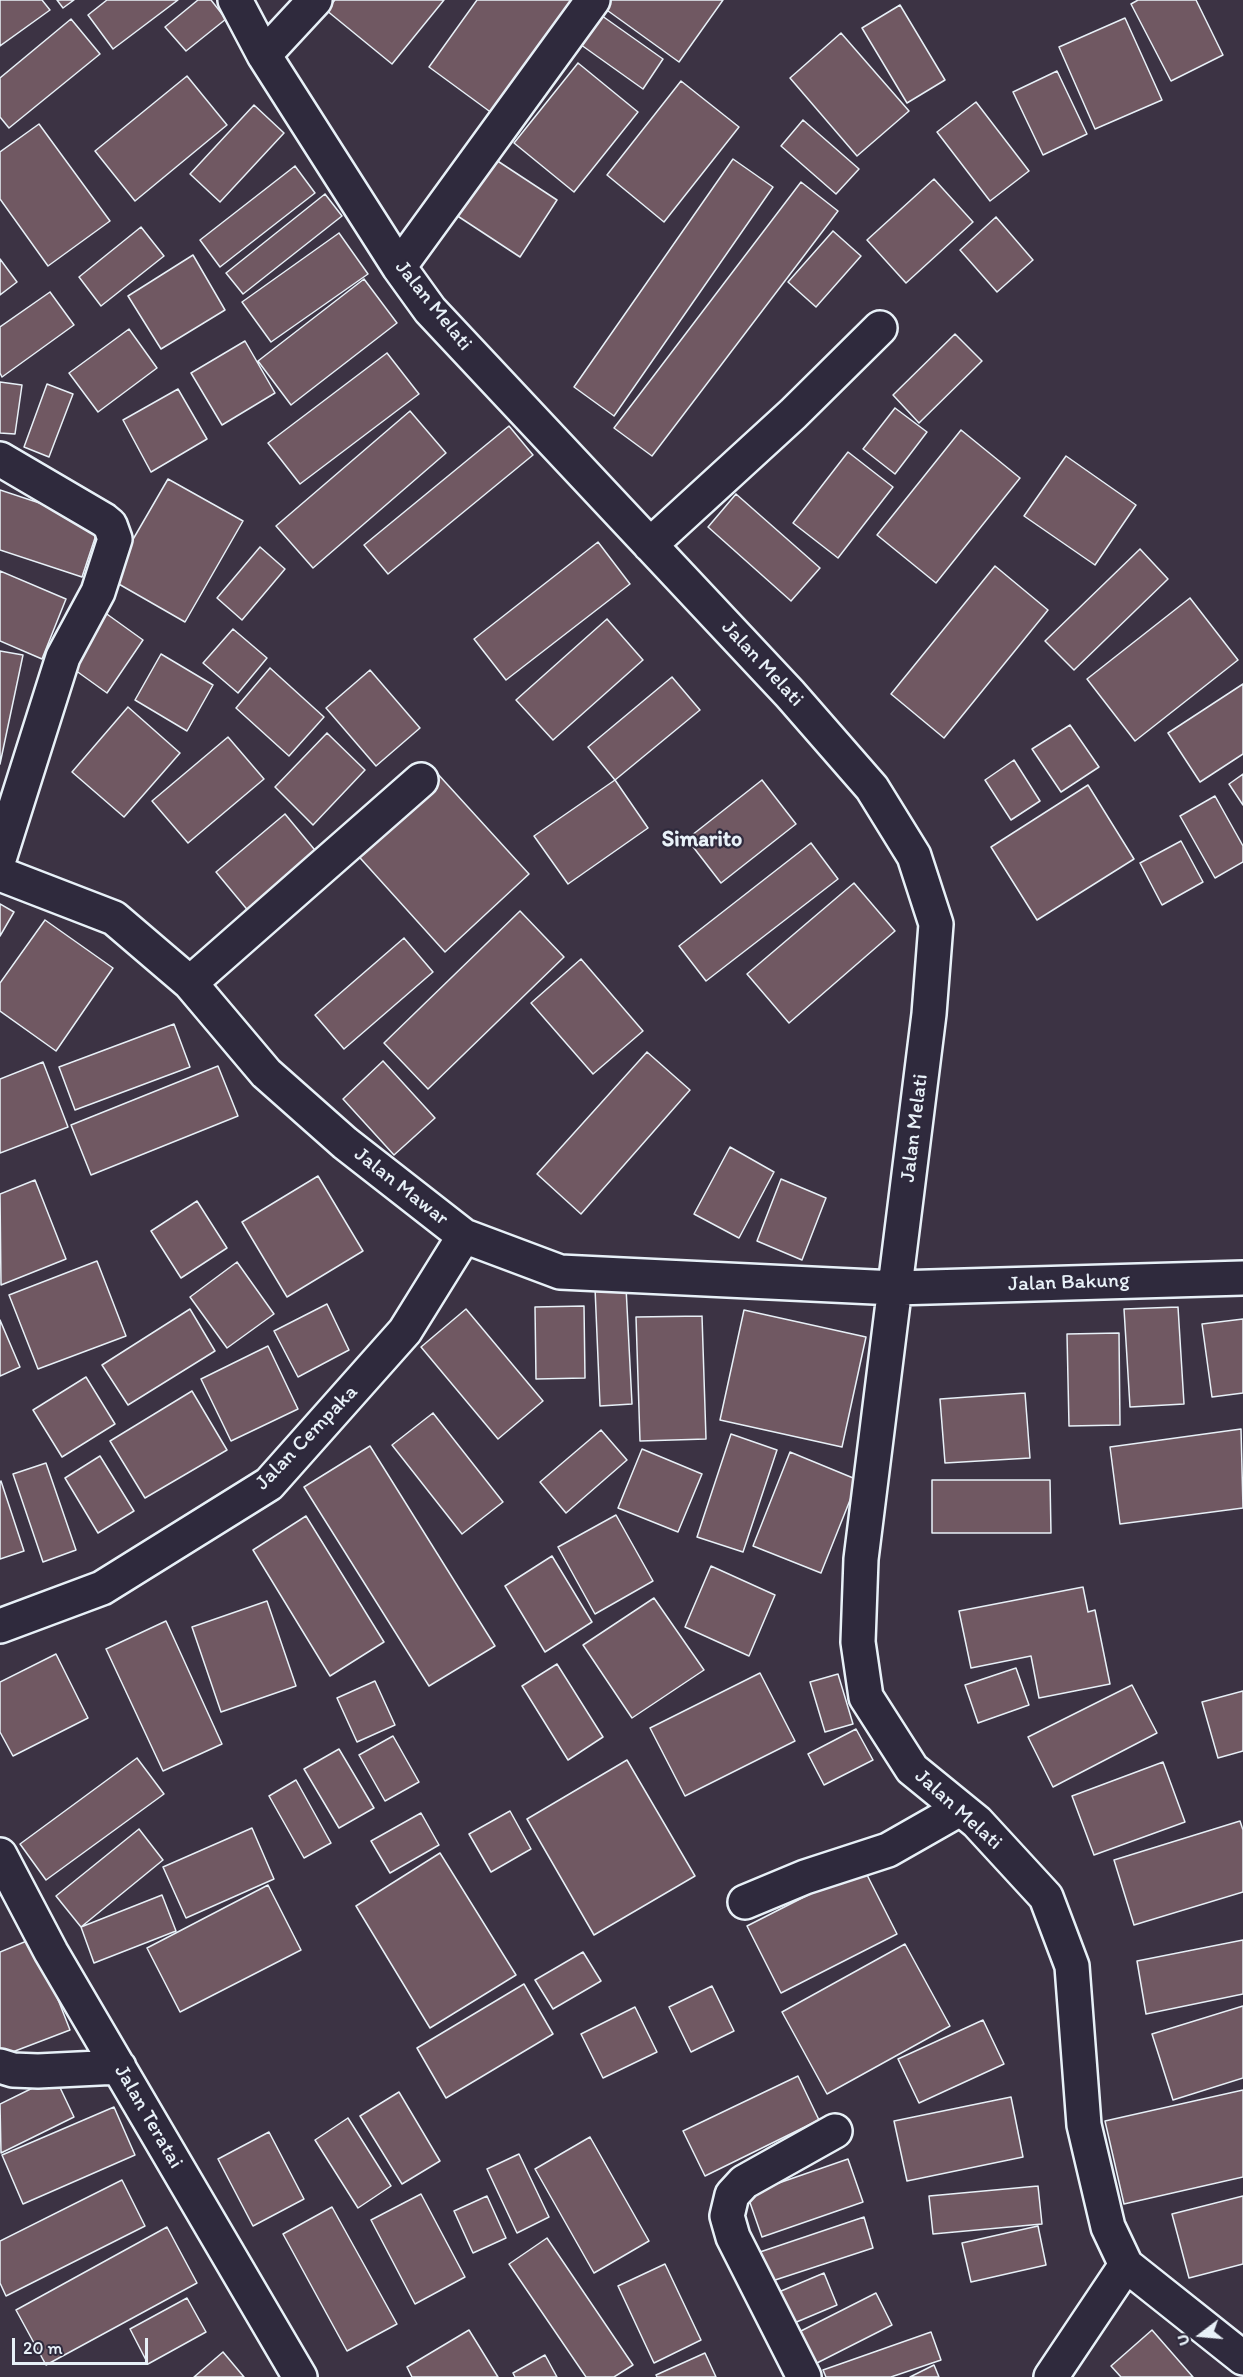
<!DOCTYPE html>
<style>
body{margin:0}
#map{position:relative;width:1243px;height:2377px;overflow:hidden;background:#3c3344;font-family:Itim,sans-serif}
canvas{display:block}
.north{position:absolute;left:1171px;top:2305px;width:60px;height:60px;-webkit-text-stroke:4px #2f2a3d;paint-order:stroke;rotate:254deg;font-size:16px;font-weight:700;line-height:24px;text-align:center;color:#e8f1f8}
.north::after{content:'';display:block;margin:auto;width:21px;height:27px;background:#e8f1f8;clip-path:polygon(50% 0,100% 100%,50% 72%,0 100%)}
.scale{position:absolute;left:12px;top:2338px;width:136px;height:27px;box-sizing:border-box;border:3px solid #e8f1f8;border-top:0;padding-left:8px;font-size:18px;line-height:21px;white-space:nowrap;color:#e8f1f8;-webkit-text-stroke:4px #2f2a3d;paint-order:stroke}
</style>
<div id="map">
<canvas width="1243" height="2377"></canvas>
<div class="north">U</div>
<div class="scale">20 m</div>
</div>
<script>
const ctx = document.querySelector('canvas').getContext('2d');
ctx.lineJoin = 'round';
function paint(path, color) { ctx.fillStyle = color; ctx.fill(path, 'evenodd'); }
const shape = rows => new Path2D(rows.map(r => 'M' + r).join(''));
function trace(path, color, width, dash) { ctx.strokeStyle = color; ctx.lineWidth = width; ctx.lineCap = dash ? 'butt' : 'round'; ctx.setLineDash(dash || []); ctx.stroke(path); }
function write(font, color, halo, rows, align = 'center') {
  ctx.font = font + ' Itim,sans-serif'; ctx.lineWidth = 4.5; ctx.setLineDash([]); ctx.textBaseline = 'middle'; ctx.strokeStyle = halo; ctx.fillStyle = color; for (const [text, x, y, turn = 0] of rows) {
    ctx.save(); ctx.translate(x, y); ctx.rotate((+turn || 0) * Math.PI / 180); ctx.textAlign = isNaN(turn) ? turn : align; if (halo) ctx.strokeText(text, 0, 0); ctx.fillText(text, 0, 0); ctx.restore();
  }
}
const building = shape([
 [0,0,42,0,50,10,0,46,0,0],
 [57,0,74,0,63,8,57,0],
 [107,0,178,0,113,49,88,15,107,0],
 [198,0,211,0,226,19,186,51,165,27,198,0],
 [335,0,444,0,392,64,326,10,335,0],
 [477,0,581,0,500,119,429,67,477,0],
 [610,0,723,0,679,62,604,8,610,0],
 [1138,0,1196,0,1223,55,1171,81,1131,4,1138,0],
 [900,5,945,80,907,103,862,28,900,5],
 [598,13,663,59,643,89,577,42,598,13],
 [1125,18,1162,100,1095,129,1059,47,1125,18],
 [71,19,100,54,9,128,0,117,0,78,71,19],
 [841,33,909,111,857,156,790,78,841,33],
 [578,63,638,112,574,192,514,143,578,63],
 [1057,71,1087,134,1043,155,1013,92,1057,71],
 [187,76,227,125,135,201,95,151,187,76],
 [681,81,739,127,664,222,607,175,681,81],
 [976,102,1029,171,990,201,937,132,976,102],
 [254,105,284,133,220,202,190,174,254,105],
 [803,120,859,169,836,194,781,146,803,120],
 [39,124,110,221,48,266,0,199,0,152,39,124],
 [490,156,557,200,520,257,453,213,490,156],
 [733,159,773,187,614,416,574,387,733,159],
 [295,166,315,193,220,267,200,240,295,166],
 [934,179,973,222,906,283,867,240,934,179],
 [801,182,838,211,652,456,614,428,801,182],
 [325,194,342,216,243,294,226,273,325,194],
 [996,217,1033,260,997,292,960,250,996,217],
 [141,227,164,256,101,306,79,277,141,227],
 [833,231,861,256,816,307,788,282,833,231],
 [339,233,368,274,271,342,242,302,339,233],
 [193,255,225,310,161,349,128,296,193,255],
 [0,259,17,282,0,295,0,259],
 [364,279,397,323,291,405,258,361,364,279],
 [50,292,74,325,2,377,0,373,0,327,50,292],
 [129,329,157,368,98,412,69,373,129,329],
 [955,334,982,361,919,423,893,395,955,334],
 [245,341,275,393,222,425,191,373,245,341],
 [387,353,419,394,300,484,268,443,387,353],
 [0,382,22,385,15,434,0,433,0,382],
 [47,384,73,394,49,457,24,447,47,384],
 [178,389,207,439,151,472,123,420,178,389],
 [895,408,927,432,895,474,863,449,895,408],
 [410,411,446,453,313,568,276,526,410,411],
 [509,426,533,455,388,574,364,545,509,426],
 [961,430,1020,478,936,583,877,535,961,430],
 [848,452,893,487,838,558,793,523,848,452],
 [1066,456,1136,505,1095,565,1024,516,1066,456],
 [168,479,243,521,185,622,110,579,168,479],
 [0,490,100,523,82,577,0,550,0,490],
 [736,494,820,568,791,601,708,527,736,494],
 [598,542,630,584,506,680,474,639,598,542],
 [260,547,285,569,242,620,217,598,260,547],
 [1140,549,1168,579,1074,670,1045,641,1140,549],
 [995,566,1048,610,944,738,891,694,995,566],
 [0,571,66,599,42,659,0,641,0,571],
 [1190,598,1238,660,1135,741,1087,679,1190,598],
 [104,612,143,640,107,693,68,665,104,612],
 [607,619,643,660,553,740,516,700,607,619],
 [233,629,267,658,238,693,203,663,233,629],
 [0,651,23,655,0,764,0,651],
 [161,654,213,685,187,731,135,700,161,654],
 [270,668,324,717,289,756,236,708,270,668],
 [370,670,420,728,376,766,326,708,370,670],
 [672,677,700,710,615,780,588,747,672,677],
 [1243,684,1243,754,1200,782,1168,733,1243,684],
 [128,707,180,753,124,817,72,772,128,707],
 [1070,725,1099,767,1061,792,1032,749,1070,725],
 [327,733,365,770,313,825,275,787,327,733],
 [228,737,264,779,188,843,152,801,228,737],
 [1014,760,1040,801,1011,820,985,780,1014,760],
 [436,772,529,874,445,952,352,849,436,772],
 [1243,774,1243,805,1229,784,1243,774],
 [615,780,648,828,568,884,534,836,615,780],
 [762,780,796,824,721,883,687,839,762,780],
 [1088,785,1134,859,1037,920,991,847,1088,785],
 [1215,796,1243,846,1243,862,1215,878,1180,816,1215,796],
 [285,814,324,861,255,919,216,872,285,814],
 [1181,841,1203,882,1162,905,1140,863,1181,841],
 [811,843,838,879,706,981,679,946,811,843],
 [854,883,895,931,789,1023,747,974,854,883],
 [0,904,14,912,0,936,0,904],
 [520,911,564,957,428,1089,384,1043,520,911],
 [45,920,113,968,56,1051,0,1011,0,983,45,920],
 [404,938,433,972,344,1049,315,1015,404,938],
 [581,959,643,1031,593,1074,531,1003,581,959],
 [174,1024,190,1067,75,1110,59,1067,174,1024],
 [647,1052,690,1090,581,1214,537,1174,647,1052],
 [383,1061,435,1118,394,1155,343,1099,383,1061],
 [43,1062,68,1127,0,1153,0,1079,43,1062],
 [218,1066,238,1116,91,1175,71,1125,218,1066],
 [730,1147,774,1172,739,1238,694,1214,730,1147],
 [318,1176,363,1251,287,1297,242,1222,318,1176],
 [781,1179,826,1198,802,1260,757,1241,781,1179],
 [35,1180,66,1259,1,1285,0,1194,35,1180],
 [197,1201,227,1248,181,1278,151,1231,197,1201],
 [97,1261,126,1336,38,1369,9,1295,97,1261],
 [237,1262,274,1314,227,1348,190,1297,237,1262],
 [626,1287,632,1404,600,1406,595,1288,626,1287],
 [327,1304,349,1350,298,1377,274,1331,327,1304],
 [584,1306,585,1378,536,1379,535,1307,584,1306],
 [1178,1307,1184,1404,1130,1407,1124,1309,1178,1307],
 [190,1309,215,1351,128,1405,102,1365,190,1309],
 [466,1309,543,1401,498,1439,421,1347,466,1309],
 [744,1310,866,1337,842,1447,720,1420,744,1310],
 [702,1316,706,1439,640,1441,636,1317,702,1316],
 [1243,1319,1243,1393,1212,1397,1202,1324,1243,1319],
 [0,1320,20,1367,0,1376,0,1320],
 [1119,1333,1120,1425,1069,1426,1067,1334,1119,1333],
 [268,1346,298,1409,231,1441,201,1379,268,1346],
 [86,1377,115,1424,62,1457,33,1410,86,1377],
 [192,1391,227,1450,145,1498,110,1441,192,1391],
 [1025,1393,1030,1458,945,1463,940,1399,1025,1393],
 [433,1413,503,1502,462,1534,392,1445,433,1413],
 [1241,1429,1243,1508,1120,1524,1110,1447,1241,1429],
 [601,1430,627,1460,566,1513,540,1482,601,1430],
 [731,1434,777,1450,743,1552,697,1537,731,1434],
 [370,1446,495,1646,429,1686,304,1487,370,1446],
 [642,1449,702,1474,678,1532,618,1508,642,1449],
 [790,1452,858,1480,821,1573,753,1546,790,1452],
 [100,1456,134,1511,98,1533,65,1478,100,1456],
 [46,1463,76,1550,43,1562,13,1474,46,1463],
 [932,1480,1050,1480,1051,1533,932,1533,932,1480],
 [1,1481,24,1551,0,1559,0,1482,1,1481],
 [616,1515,653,1581,595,1614,558,1547,616,1515],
 [306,1516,384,1642,330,1676,253,1550,306,1516],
 [552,1556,592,1622,545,1652,505,1586,552,1556],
 [711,1566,775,1595,749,1656,685,1627,711,1566],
 [1083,1587,1088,1612,1095,1610,1110,1684,1039,1698,1031,1656,971,1668,959,1611,1083,1587],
 [654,1598,704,1670,632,1718,583,1645,654,1598],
 [267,1601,296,1686,221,1712,192,1627,267,1601],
 [166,1621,222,1744,163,1771,106,1649,166,1621],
 [56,1654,88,1718,13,1756,0,1732,0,1682,56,1654],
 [557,1664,603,1737,568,1760,522,1686,557,1664],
 [1016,1668,1029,1705,978,1723,965,1685,1016,1668],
 [760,1673,795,1741,685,1796,650,1728,760,1673],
 [838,1674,853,1724,825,1732,810,1682,838,1674],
 [375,1681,395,1725,357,1742,337,1698,375,1681],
 [1132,1685,1157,1733,1053,1787,1028,1737,1132,1685],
 [1243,1691,1243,1751,1218,1758,1202,1702,1243,1691],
 [856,1729,873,1760,824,1785,808,1754,856,1729],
 [393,1736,419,1782,385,1801,359,1755,393,1736],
 [339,1749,374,1808,339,1828,304,1769,339,1749],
 [137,1758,164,1794,46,1880,20,1844,137,1758],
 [627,1760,695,1876,594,1935,527,1819,627,1760],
 [1163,1762,1185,1822,1094,1855,1072,1796,1163,1762],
 [296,1780,331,1843,304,1858,269,1796,296,1780],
 [510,1811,531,1849,491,1872,469,1834,510,1811],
 [421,1813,439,1845,390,1873,371,1841,421,1813],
 [1240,1821,1243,1830,1243,1892,1134,1925,1114,1860,1240,1821],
 [252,1828,274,1879,186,1918,163,1867,252,1828],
 [139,1829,163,1860,81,1927,56,1896,139,1829],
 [440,1853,516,1975,430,2028,356,1906,440,1853],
 [863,1867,897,1934,781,1993,747,1926,863,1867],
 [268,1885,301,1950,180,2012,147,1948,268,1885],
 [162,1895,176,1931,94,1963,81,1927,162,1895],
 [34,1938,70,2030,2,2056,0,2050,0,1952,34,1938],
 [1243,1940,1243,1994,1146,2014,1137,1961,1243,1940],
 [905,1944,950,2026,827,2094,782,2012,905,1944],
 [583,1952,601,1981,553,2009,535,1980,583,1952],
 [524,1984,553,2034,446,2098,417,2048,524,1984],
 [712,1986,734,2031,691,2052,669,2007,712,1986],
 [1243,2006,1243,2078,1173,2100,1152,2034,1243,2006],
 [635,2007,657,2052,603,2078,581,2034,635,2007],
 [983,2020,1004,2064,919,2103,898,2059,983,2020],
 [798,2076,819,2120,705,2176,683,2131,798,2076],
 [55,2077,74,2117,1,2153,0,2104,55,2077],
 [1243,2090,1243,2177,1124,2204,1105,2121,1243,2090],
 [399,2092,440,2161,402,2184,360,2116,399,2092],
 [1011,2097,1023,2157,907,2181,894,2121,1011,2097],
 [114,2107,135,2155,23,2204,2,2155,114,2107],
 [348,2118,391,2186,358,2208,315,2140,348,2118],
 [269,2132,304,2199,253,2226,218,2159,269,2132],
 [590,2137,649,2241,594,2273,535,2169,590,2137],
 [519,2154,549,2217,517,2233,487,2169,519,2154],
 [848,2159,863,2202,762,2237,747,2194,848,2159],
 [122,2180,145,2226,6,2296,0,2283,0,2241,122,2180],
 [1038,2186,1042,2224,933,2234,929,2196,1038,2186],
 [421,2194,465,2277,415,2304,371,2220,421,2194],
 [487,2196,506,2238,473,2253,454,2211,487,2196],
 [1243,2196,1243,2264,1189,2278,1172,2214,1243,2196],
 [332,2207,397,2324,347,2351,283,2234,332,2207],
 [864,2217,873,2248,769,2282,760,2252,864,2217],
 [1038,2226,1046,2265,971,2282,962,2243,1038,2226],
 [167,2227,197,2283,46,2365,16,2310,167,2227],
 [547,2238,633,2365,614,2377,586,2377,509,2264,547,2238],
 [665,2264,701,2340,654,2363,618,2286,665,2264],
 [824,2273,837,2305,787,2326,774,2294,824,2273],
 [876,2293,892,2325,811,2366,795,2334,876,2293],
 [187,2298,206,2332,148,2364,130,2329,187,2298],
 [469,2330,498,2377,412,2377,407,2367,469,2330],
 [1152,2330,1193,2377,1121,2377,1111,2366,1152,2330],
 [931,2332,941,2360,891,2377,826,2377,823,2370,931,2332],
 [223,2352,244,2377,194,2377,223,2352],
 [705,2353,716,2377,657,2377,656,2375,705,2353],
 [545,2355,557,2377,515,2377,513,2373,545,2355],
 [934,2365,939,2377,910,2377,934,2365]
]);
paint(building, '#705862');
trace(building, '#e8f1f8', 1.5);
const minor = shape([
 [235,0,264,55,399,267,430,310,790,694,872,788,914,856,936,924,929,1014,861,1559,858,1642,866,1697,912,1769,977,1822,1046,1897,1072,1966,1084,2125,1108,2227,1126,2265,1243,2358],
 [264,55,315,0],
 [399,267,593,0],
 [0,459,104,520,110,525,115,539,98,592,63,657,0,856],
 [650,545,793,414,880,328],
 [0,874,114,918,190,983,266,1073,345,1143,464,1236,560,1272,895,1288,1243,1278],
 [190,983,421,780],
 [0,1626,102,1588,269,1484,405,1331,464,1236],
 [0,1855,51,1952,300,2377],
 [745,1902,805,1877,888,1850,960,1809],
 [0,2066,13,2070,38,2071,119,2067],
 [804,2377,733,2237,727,2216,732,2195,744,2182,835,2131],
 [1051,2377,1126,2265]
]);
trace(minor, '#e8f1f8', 38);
trace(minor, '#2f2a3d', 33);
write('21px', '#e8f1f8', '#2f2a3d', [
 ["Jalan Melati",433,306,51],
 ["Jalan Melati",762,664,47],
 ["Jalan Melati",915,1128,-83],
 ["Jalan Mawar",401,1187,38],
 ["Jalan Bakung",1069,1283,-2],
 ["Jalan Cempaka",307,1438,-46],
 ["Jalan Melati",958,1810,42],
 ["Jalan Teratai",148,2117,60]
]);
write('bold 22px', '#e8f1f8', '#2f2a3d', [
 ["Simarito",702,840]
]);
</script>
